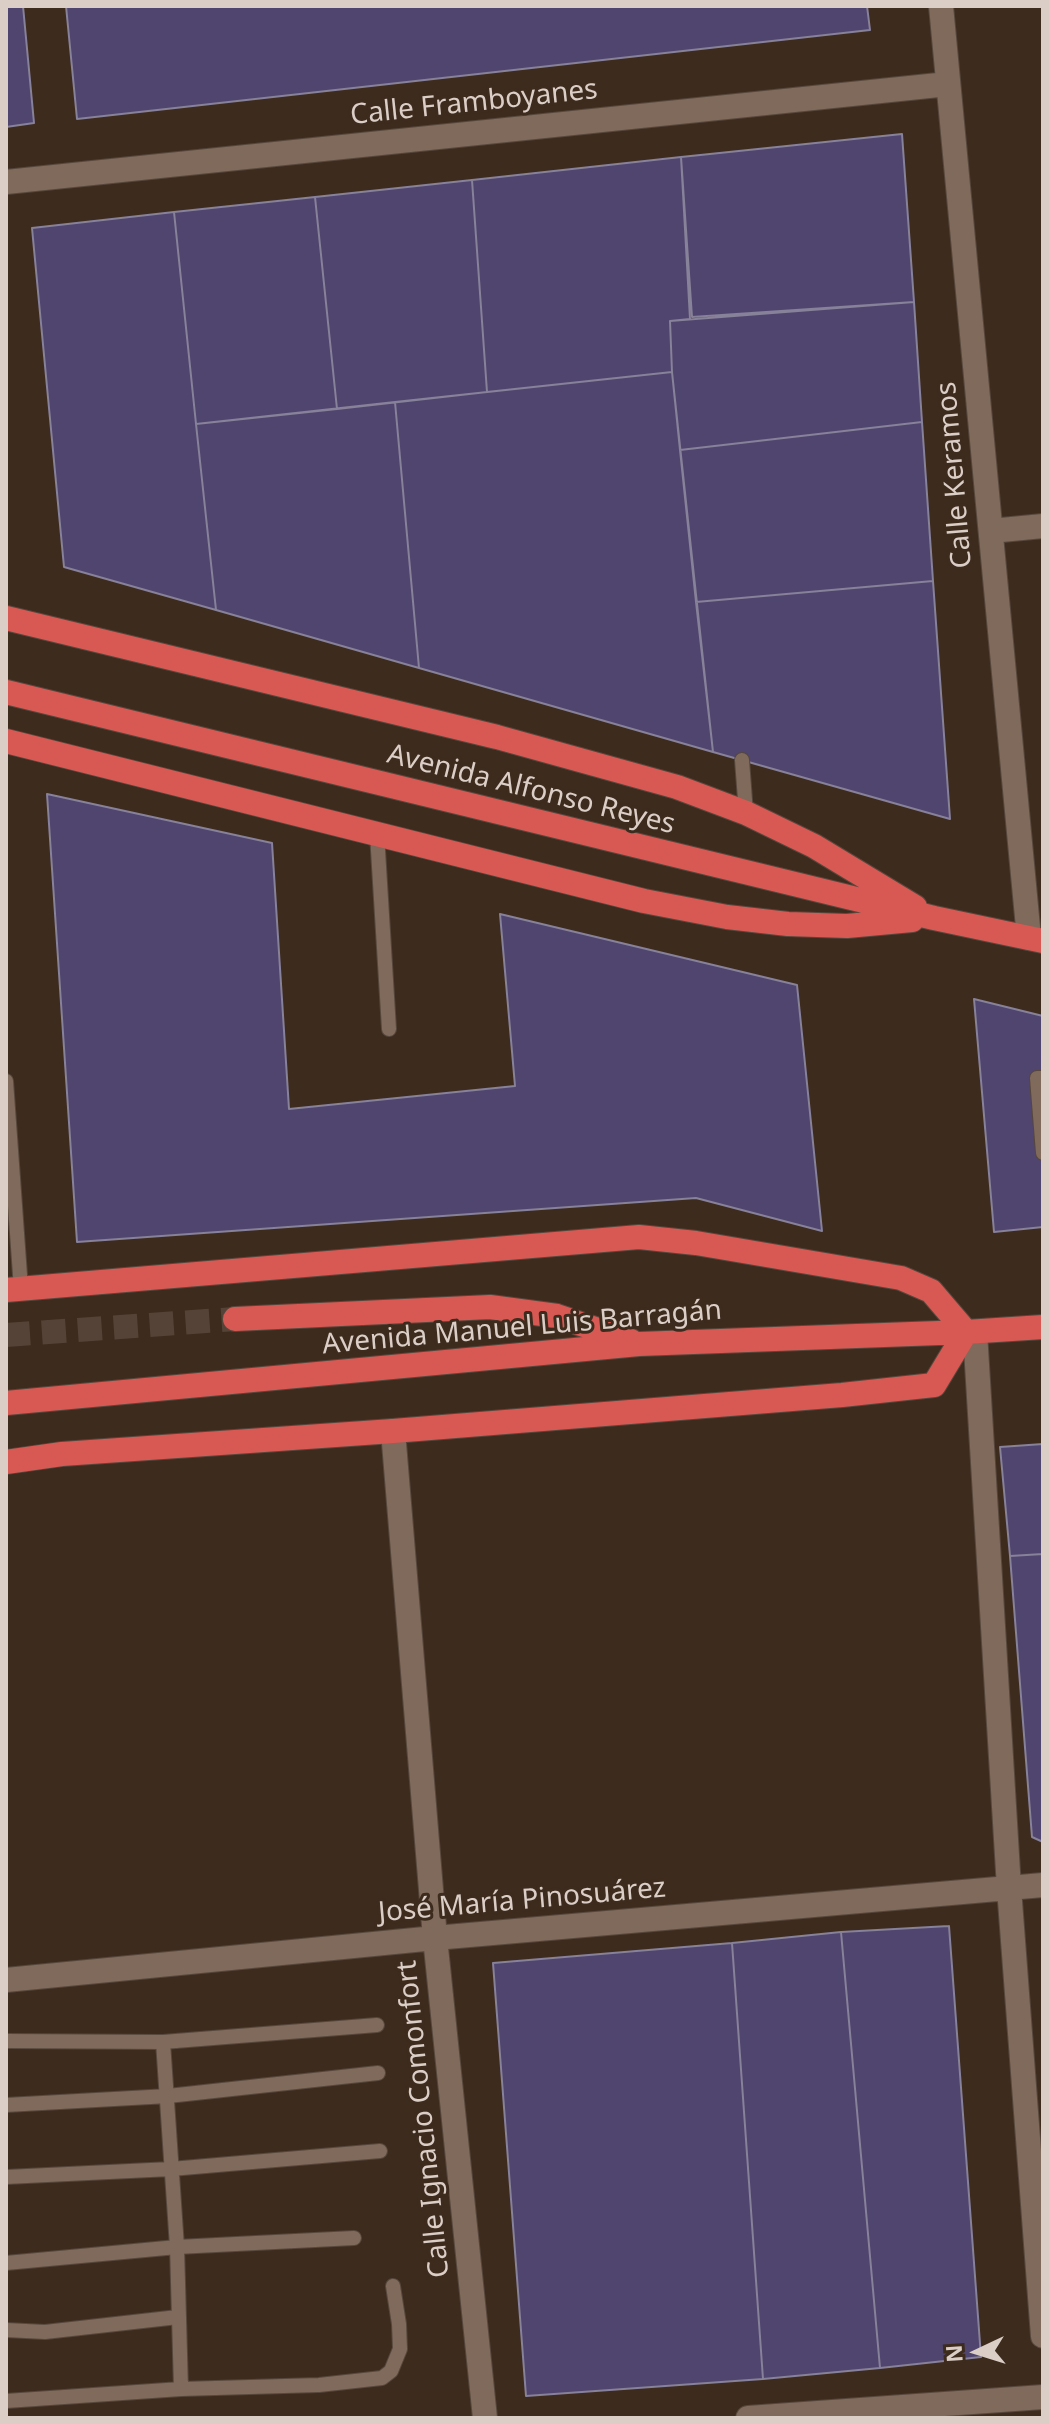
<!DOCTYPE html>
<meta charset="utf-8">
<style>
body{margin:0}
#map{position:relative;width:1049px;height:2424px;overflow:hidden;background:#3d2b1e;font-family:"Noto Sans",sans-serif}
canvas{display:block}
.frame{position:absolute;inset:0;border:8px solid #dbcec6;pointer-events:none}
.north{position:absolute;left:937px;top:2312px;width:80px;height:80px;-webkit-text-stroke:6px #3d2b1e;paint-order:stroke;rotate:266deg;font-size:22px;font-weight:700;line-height:32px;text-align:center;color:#dbcec6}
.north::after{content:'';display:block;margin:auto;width:28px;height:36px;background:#dbcec6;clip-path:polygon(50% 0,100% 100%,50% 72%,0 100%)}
</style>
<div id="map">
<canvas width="1049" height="2424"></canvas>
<div class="frame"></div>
<div class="north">N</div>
</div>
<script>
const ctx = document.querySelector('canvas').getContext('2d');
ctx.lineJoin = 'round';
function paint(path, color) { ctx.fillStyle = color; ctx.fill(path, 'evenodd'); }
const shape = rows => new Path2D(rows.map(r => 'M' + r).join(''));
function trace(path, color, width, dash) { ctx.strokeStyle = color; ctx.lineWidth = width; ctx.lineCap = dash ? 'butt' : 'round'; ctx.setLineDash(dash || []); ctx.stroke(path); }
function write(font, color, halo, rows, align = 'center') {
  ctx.font = font + ' "Noto Sans",sans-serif'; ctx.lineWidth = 6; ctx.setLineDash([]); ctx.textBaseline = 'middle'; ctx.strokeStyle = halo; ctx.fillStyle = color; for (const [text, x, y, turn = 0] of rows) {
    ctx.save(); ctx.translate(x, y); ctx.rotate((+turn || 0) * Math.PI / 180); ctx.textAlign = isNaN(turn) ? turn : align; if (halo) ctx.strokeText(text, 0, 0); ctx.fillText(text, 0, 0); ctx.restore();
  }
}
const building = shape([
 [6,6,23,6,34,123,6,127,6,6],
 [66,6,867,6,870,30,77,119,66,6],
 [902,134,914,302,692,317,681,157,902,134],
 [681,157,690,319,670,321,672,372,487,392,472,180,681,157],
 [472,180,487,392,337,409,315,197,472,180],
 [315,197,337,409,196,424,174,212,315,197],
 [174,212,196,424,216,610,64,567,32,228,174,212],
 [914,302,922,422,680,450,672,372,670,321,914,302],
 [672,372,713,752,419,668,395,402,672,372],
 [395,402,419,668,216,610,196,424,395,402],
 [922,422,933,581,696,602,680,450,922,422],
 [933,581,950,819,713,752,696,602,933,581],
 [47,794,272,843,289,1109,515,1086,500,914,797,985,822,1231,696,1198,77,1242,47,794],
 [974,999,1043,1016,1043,1227,994,1232,974,999],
 [1043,1444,1043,1554,1010,1556,1000,1447,1043,1444],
 [1043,1554,1043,1842,1032,1837,1010,1556,1043,1554],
 [949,1926,981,2357,880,2368,841,1932,949,1926],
 [841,1932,880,2368,763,2379,732,1943,841,1932],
 [732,1943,763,2379,526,2396,493,1963,732,1943]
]);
paint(building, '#50456e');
trace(building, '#878199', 2);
trace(shape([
 [6,1335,235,1319]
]), '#554337', 24, [24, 12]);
const lane = shape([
 [742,760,746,813],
 [377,834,389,1029],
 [1043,1078,1037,1078,1043,1153],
 [6,1081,21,1289],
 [6,2041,163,2042,377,2025],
 [163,2042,177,2247,181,2389],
 [6,2105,168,2096,378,2073],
 [6,2177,171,2169,380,2151],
 [6,2263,177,2247,354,2238],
 [6,2330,45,2332,178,2317],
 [6,2401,181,2389,319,2385,382,2378,391,2371,400,2349,399,2324,393,2286]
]);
const street = shape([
 [941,6,1029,938],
 [6,182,948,84],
 [991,531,1043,526],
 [975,1332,1009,1888,1043,2336],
 [393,1431,435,1938,485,2418],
 [6,1980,435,1938,1043,1885],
 [748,2418,1043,2397]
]);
const highway = shape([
 [6,618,497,737,677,787,746,813,814,846,915,907],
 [6,692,934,918,1043,941],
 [6,741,644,901,727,917,788,924,847,926,912,920],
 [6,1290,639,1237,696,1243,901,1278,931,1291,966,1332,934,1385,842,1395,393,1431,62,1454,6,1462],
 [235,1319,490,1307,557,1316,631,1341],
 [6,1403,639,1344,966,1332,1043,1327]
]);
trace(lane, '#57473c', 16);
trace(street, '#57473c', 26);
trace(highway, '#57473c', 26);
trace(lane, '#7f6a5b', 14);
trace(street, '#7f6a5b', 24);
trace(highway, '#d85953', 24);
write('28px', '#dbcec6', '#3d2b1e', [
 ["Calle Framboyanes",474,103,-6],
 ["Calle Keramos",955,475,-95],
 ["Avenida Alfonso Reyes",531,790,14],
 ["Avenida Manuel Luis Barragán",522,1328,-5],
 ["José María Pinosuárez",522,1901,-5],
 ["Calle Ignacio Comonfort",424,2119,-96]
]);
</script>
